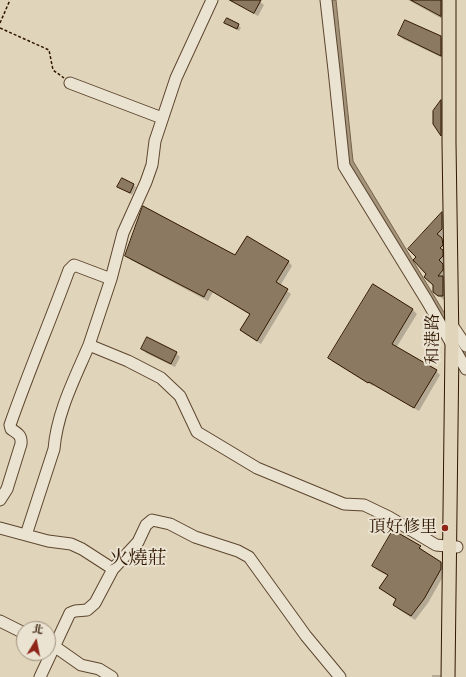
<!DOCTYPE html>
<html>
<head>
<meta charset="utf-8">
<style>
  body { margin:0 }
  #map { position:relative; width:466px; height:677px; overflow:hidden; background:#e0d4ba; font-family:"IM FELL Double Pica","Noto Serif TC",serif }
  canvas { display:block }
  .north { position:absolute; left:16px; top:621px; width:40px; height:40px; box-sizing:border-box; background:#ebe3d2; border:1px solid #a1917e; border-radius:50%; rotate:10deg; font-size:11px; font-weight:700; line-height:16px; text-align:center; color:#311700 }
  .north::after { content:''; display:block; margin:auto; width:14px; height:18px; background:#8f2418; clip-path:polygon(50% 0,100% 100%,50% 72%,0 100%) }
</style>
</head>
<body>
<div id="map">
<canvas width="466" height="677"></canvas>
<div class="north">北</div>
</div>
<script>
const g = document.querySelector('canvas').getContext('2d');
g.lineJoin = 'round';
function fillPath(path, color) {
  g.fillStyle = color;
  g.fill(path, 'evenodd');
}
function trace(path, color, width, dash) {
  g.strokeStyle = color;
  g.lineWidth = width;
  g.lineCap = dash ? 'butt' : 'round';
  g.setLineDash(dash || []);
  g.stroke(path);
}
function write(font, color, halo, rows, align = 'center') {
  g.font = font + ' "IM FELL Double Pica","Noto Serif TC",serif';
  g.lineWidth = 4;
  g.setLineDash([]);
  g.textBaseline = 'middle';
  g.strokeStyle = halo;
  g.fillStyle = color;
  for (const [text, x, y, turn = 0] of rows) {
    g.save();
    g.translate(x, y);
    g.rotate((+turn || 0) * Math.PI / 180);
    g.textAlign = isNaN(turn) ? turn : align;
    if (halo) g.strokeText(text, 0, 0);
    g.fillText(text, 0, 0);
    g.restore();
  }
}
const water = new Path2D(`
  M329,0h7l17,161 113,188v15l-119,-198z`);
const shadow = new Path2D(`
  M228,0h30l6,5 -6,11z
  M408,0h41l-3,21z
  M225,23l13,2 3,3 -2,3z
  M399,35l41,2 5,4v18l-42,-20z
  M441,102l4,4v32l-11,-15v-11z
  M123,179l13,8 -4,8 -13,-8z
  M442,214l4,3v17l-5,5 5,5 -1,7 -8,-8 -1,2 10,10v5l-4,5 5,4v6l-3,3 3,3v19h-3l-10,-8v-7l-6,-11 -14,-14z
  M127,256h109l52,5 4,5 -12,20 11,8 -30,50 -16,-10 -4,-4 9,-15 -37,-23 -5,9 -77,-41z
  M373,286l40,24 4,4 -21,34 40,23 4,4 -21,36 -46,-26v1l-40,-24 -4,-4z
  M142,348l34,5 4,4 -5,10 -29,-14z
  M420,547l4,4 -1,1 18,11 4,4v6l-17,30 -13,17 -17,-11 -4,-5 2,-4 -16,-12 8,-12 -11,-6 -4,-4z
  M432,675h8l2,2h-10z`);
const building = new Path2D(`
  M230,0h31l-7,13z
  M411,0h30v16z
  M227,18l12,6 -2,5 -13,-6z
  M405,20l36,16v20l-43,-21z
  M441,100v36l-8,-12v-13z
  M122,178l12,6 -4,9 -13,-6z
  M143,206l92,49 12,-19 42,25 -13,21 12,7 -31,52 -17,-11 10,-16 -42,-25 -4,8 -79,-41z
  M442,212v17l-5,5 5,4 1,7 -3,3 3,2v6l-4,4 4,4v6l-5,6h5v20h-5l-5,-4v-7l-9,-8 2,-3 -13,-14 3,-3 -8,-8z
  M373,284l40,25 -21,35 45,26 -23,38 -45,-26 -1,1 -40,-25z
  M147,337l30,15 -6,12 -30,-15z
  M393,530l28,16 -2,2 22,14v7l-17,30 -13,17 -18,-11 3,-6 -17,-11 9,-13 -16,-9z`);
const path = new Path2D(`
  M0,23l10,-23
  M0,28l49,22 4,20 11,8`);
const minor = new Path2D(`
  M326,0l8,70 10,96 83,135 39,68
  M70,83l92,35
  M452,325l14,21
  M89,345l22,-66
  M0,500l7,-11 14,-45c1,-9 -4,-11 -10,-15l-1,-4c18,-52 40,-103 59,-155l5,-5 37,14 12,-46 23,-51 6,-17 3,-24 21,-63 36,-78
  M0,528l48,13 23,3 11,5 31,20
  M26,535l28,-86c3,-37 21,-71 35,-104l39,16 33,17 19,18 17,36 60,36 87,36 20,1 25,12 47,28 21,2
  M0,621l24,12
  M49,643l5,3 27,19 18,4 13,8
  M40,677l30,-64 5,-2 12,-1 8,-7 18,-34 25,-27 8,-17 6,-5 18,4 25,13 43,14 11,6 57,79 34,41`);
const major = new Path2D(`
  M448,677l4,-332 -3,-202v-143`);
const markers = [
  [445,528,4,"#8f2418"]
];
const streetNames = [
  ["和港路",434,339,-90]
];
const poiNames = [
  ["頂好修里",437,528]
];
const quarterNames = [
  ["火燒莊",138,560]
];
fillPath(water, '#a4947b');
trace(water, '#76624a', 1);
fillPath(shadow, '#0003');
fillPath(building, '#8c7961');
trace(building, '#311700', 1);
trace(minor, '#5d462e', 13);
trace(major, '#311700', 15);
trace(path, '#311700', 1.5, [3, 2]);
trace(minor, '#ebe3d2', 11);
trace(major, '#e0d4ba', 13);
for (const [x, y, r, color] of markers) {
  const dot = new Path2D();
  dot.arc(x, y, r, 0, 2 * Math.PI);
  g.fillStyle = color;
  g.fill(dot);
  trace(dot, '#ebe3d2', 1.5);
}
write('17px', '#311700', '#ebe3d2', streetNames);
write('17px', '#311700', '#ebe3d2', poiNames, 'right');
write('19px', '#311700', '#ebe3d2', quarterNames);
</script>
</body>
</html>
